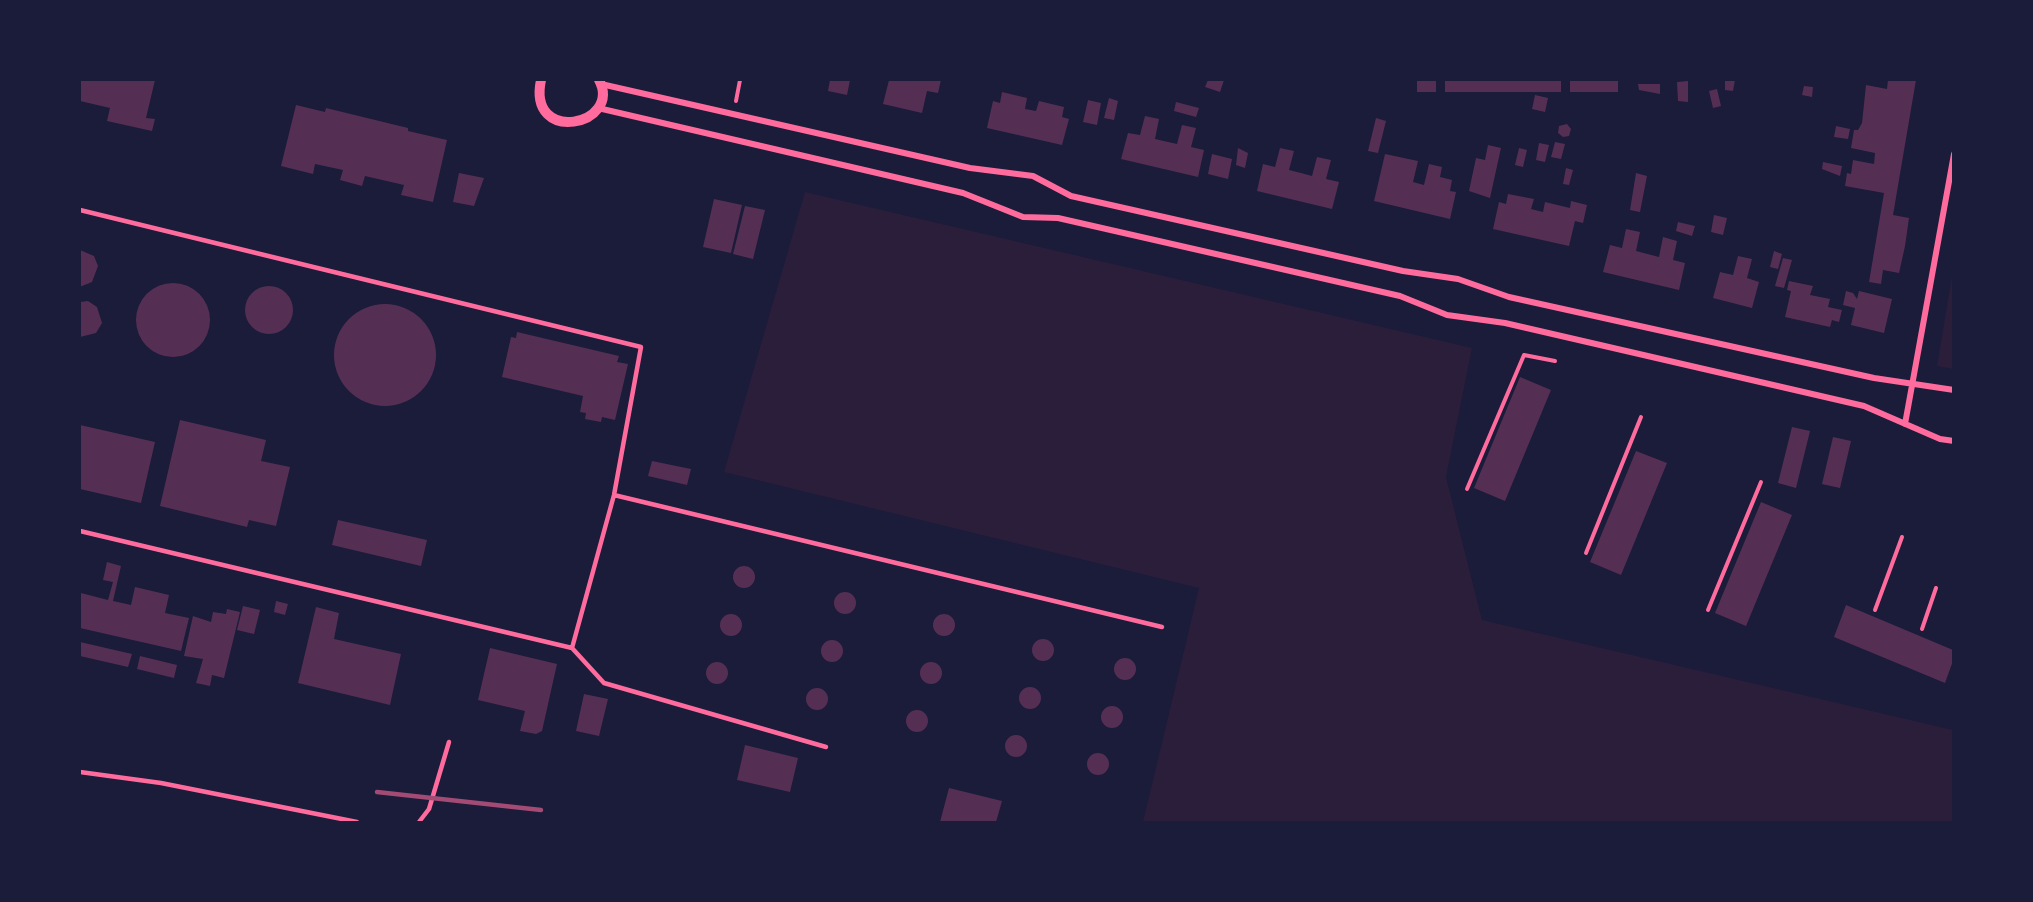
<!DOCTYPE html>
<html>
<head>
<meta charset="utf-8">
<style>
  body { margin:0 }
  #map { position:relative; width:2033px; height:902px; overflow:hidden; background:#1b1b3a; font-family:Karla,sans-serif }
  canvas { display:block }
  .frame { position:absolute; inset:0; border:81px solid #1b1b3a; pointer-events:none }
</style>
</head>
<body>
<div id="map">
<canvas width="2033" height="902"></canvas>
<div class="frame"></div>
</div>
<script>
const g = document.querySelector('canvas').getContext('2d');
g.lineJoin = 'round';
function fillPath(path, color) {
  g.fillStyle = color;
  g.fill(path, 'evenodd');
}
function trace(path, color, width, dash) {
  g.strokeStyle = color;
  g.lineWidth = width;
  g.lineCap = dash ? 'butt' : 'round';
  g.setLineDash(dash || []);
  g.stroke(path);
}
const green = new Path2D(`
  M805,192l667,156 -26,129 36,143 471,110v92h-810l56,-234 -475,-116z
  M1953,270l1,99h-1l-16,-3z`);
const building = new Path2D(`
  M80,80h75l-9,38 9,1 -3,12 -45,-10 3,-13 -30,-7z
  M830,80h20l-3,15 -19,-4z
  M889,80h52l-3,13 -11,-2 -5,22 -39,-9z
  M1208,80h16l-4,12 -15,-5z
  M1417,80h19v12h-19z
  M1445,80h116v12h-116z
  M1570,80h48v12h-48z
  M1725,80h10l-2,11 -8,-1z
  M1888,80h28l-23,135 16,3 -4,28 -6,27 -16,-3 -2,14 -12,-2 15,-89 -39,-7 2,-13 4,1 2,-14 21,4 1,-11 -24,-5 3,-18h4l4,-7 4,-38 21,4z
  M1688,81v21l-10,-1 -1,-19z
  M1638,84h22v10l-21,-4z
  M1804,86l9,1 -1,10 -10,-2z
  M1717,89l4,17 -8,2 -4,-17z
  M1002,92l25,6 -2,11 11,2 3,-10 25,6 -2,10 7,2 -7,26 -75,-17 6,-27 7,2z
  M1535,95l13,3 -3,14 -13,-3z
  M1109,98l9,3 -4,19 -10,-2z
  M1088,100l13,3 -4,22 -14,-3z
  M1176,102l23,6 -3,9 -22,-6z
  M296,105l29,7 1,-4 82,20v3l39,9 -14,62 -32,-7 3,-10 -39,-9 -3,10 -22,-6 3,-10 -28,-6 -2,10 -32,-8z
  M1145,116l14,3 -4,20 22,5 5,-19 14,3 -5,19 13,3 -6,27 -77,-18 7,-26 12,2z
  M1376,118l10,3 -8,32 -10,-2z
  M1567,124l4,5 -2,7 -6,1 -5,-4 1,-7z
  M1836,126l14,3 -2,10 -14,-2z
  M1555,142l10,2 -4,15 -10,-2z
  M1539,143l10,2 -4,17 -9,-2z
  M1488,145l13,3 -11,50 -21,-7 7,-33 9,2z
  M1238,148l10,5 -3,15 -9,-3z
  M1280,148l14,3 -5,19 12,3 11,3 5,-19 14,3 -5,19 13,3 -7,27 -75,-18 6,-27 12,3z
  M1519,148l8,2 -4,17 -8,-2z
  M1212,154l20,5 -4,20 -20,-5z
  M1385,154l33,7 -5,21 11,3 5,-21 13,3 -2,10 12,3 -2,11 6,1 -6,27 -76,-18z
  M1823,162l19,4 -2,10 -18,-7z
  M1566,168l7,2 -4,15 -6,-1z
  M459,173l25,5 -10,28 -21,-4z
  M1636,173l11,3 -7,36 -10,-2z
  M1508,194l26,5 -3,10 12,3 2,-10 25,6 1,-7 16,4 -4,18 -8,-2 -6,25 -76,-17 6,-27 7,2z
  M714,199l28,6 -11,48 -28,-6z
  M745,206l20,4 -12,49 -20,-5z
  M1714,215l13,3 -4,17 -12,-3z
  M1678,222l17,4 -3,10 -16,-5z
  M1626,229l14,3 -4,19 23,6 4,-20 14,4 -4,19 12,3 -6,27 -76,-18 7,-27 12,3z
  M80,250l14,6 4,10 -6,16 -10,4h-2z
  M1774,251l8,3 -4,15 -8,-2z
  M1738,256l14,3 -5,19 12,4 -7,26 -39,-10 7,-26 13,3z
  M1783,258l9,2 -8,28 -9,-2z
  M1789,281l24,5 -3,9 20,4 -2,8 14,3 -3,12 -7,-2 -2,7 -45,-10 6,-26 -4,-1z
  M136 320a37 37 0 1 1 74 0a37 37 0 1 1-74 0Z
  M245 310a24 24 0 1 1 48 0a24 24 0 1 1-48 0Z
  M1846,291l7,2 4,6 2,-8 33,8 -8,34 -33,-8 4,-17 -12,-3z
  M88,301l9,6 5,16 -6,10 -16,4v-35z
  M334 355a51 51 0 1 1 102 0a51 51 0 1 1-102 0Z
  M517,332l102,24 -2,6 11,2 -13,56 -13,-3 -1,5 -16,-3 1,-6 -6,-1 3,-16 -81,-19 9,-40 5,1z
  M1520,377l31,13 -46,111 -31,-13z
  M180,420l86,20 -5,21 29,6 -14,59 -27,-6 -2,7 -87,-21z
  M80,425l75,17 -14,61 -61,-14z
  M1792,427l18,4 -14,57 -18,-5z
  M1833,437l18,4 -11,47 -18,-4z
  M1636,451l31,12 -46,112 -31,-13z
  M652,461l39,8 -4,16 -39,-9z
  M1761,502l31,13 -46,111 -31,-13z
  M338,520l89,20 -6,26 -89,-21z
  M107,562l14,4 -8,35 18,4 4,-18 34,8 -4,18 24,5 -8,33 -101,-23 1,-35 27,7 5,-18 -10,-2z
  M733 577a11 11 0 1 1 22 0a11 11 0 1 1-22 0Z
  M834 603a11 11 0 1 1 22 0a11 11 0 1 1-22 0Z
  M276,601l12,3 -3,11 -11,-3z
  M1846,605l107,45v11l-8,22 -111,-46z
  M243,606l17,4 -6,24 -17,-4z
  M316,607l23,6 -5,26 67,15 -11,51 -92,-22z
  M227,609l13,3 -16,66 -12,-3 -2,11 -14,-3 7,-24 -19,-3 9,-40 18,6 2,-10 13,2z
  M720 625a11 11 0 1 1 22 0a11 11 0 1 1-22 0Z
  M933 625a11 11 0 1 1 22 0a11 11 0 1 1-22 0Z
  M1032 650a11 11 0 1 1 22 0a11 11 0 1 1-22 0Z
  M821 651a11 11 0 1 1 22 0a11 11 0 1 1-22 0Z
  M80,642l52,12 -4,13 -48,-11z
  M490,648l67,16 -15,67 -6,3 -16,-3 5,-20 -47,-11z
  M140,656l37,9 -3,13 -37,-9z
  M1114 669a11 11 0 1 1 22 0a11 11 0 1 1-22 0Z
  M920 673a11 11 0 1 1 22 0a11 11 0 1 1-22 0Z
  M706 673a11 11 0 1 1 22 0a11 11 0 1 1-22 0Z
  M1019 698a11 11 0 1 1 22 0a11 11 0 1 1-22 0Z
  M806 699a11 11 0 1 1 22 0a11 11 0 1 1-22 0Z
  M584,694l24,5 -9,37 -23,-5z
  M1101 717a11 11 0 1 1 22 0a11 11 0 1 1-22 0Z
  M906 721a11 11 0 1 1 22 0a11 11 0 1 1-22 0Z
  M1005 746a11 11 0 1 1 22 0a11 11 0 1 1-22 0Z
  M745,745l53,13 -8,34 -53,-12z
  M1087 764a11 11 0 1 1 22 0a11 11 0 1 1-22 0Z
  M949,788l53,13 -6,21h-56z`);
const path = new Path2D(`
  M736,101l4,-21
  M1467,489l57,-134 31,6
  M1586,553l55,-136
  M1708,610l53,-128
  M1875,610l27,-73
  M1922,629l14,-41`);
const service = new Path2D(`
  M80,210l561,137 -27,148 -42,153
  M614,495l548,132
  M80,531l492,117 32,35 222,64
  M80,772l81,11 196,39
  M419,822l10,-13 20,-67`);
const minor = new Path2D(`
  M601,84l369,84 63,8 38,20 332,75 55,8 51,18 365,81 80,12
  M598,108l365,85 60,24 35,1 342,78 47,19 58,8 359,83 76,33 14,2
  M1905,424l49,-270`);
const tertiary = new Path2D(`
  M541,80c-14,66 82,45 58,0`);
const rail = new Path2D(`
  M377,792l164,18`);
fillPath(green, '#2a1e3b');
fillPath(building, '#542f53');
trace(path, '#ff6b9d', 4);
trace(service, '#ff6b9d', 4.5);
trace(minor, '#ff6b9d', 6);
trace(tertiary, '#ff6b9d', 10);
trace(rail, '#a44b75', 4.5);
</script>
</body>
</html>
